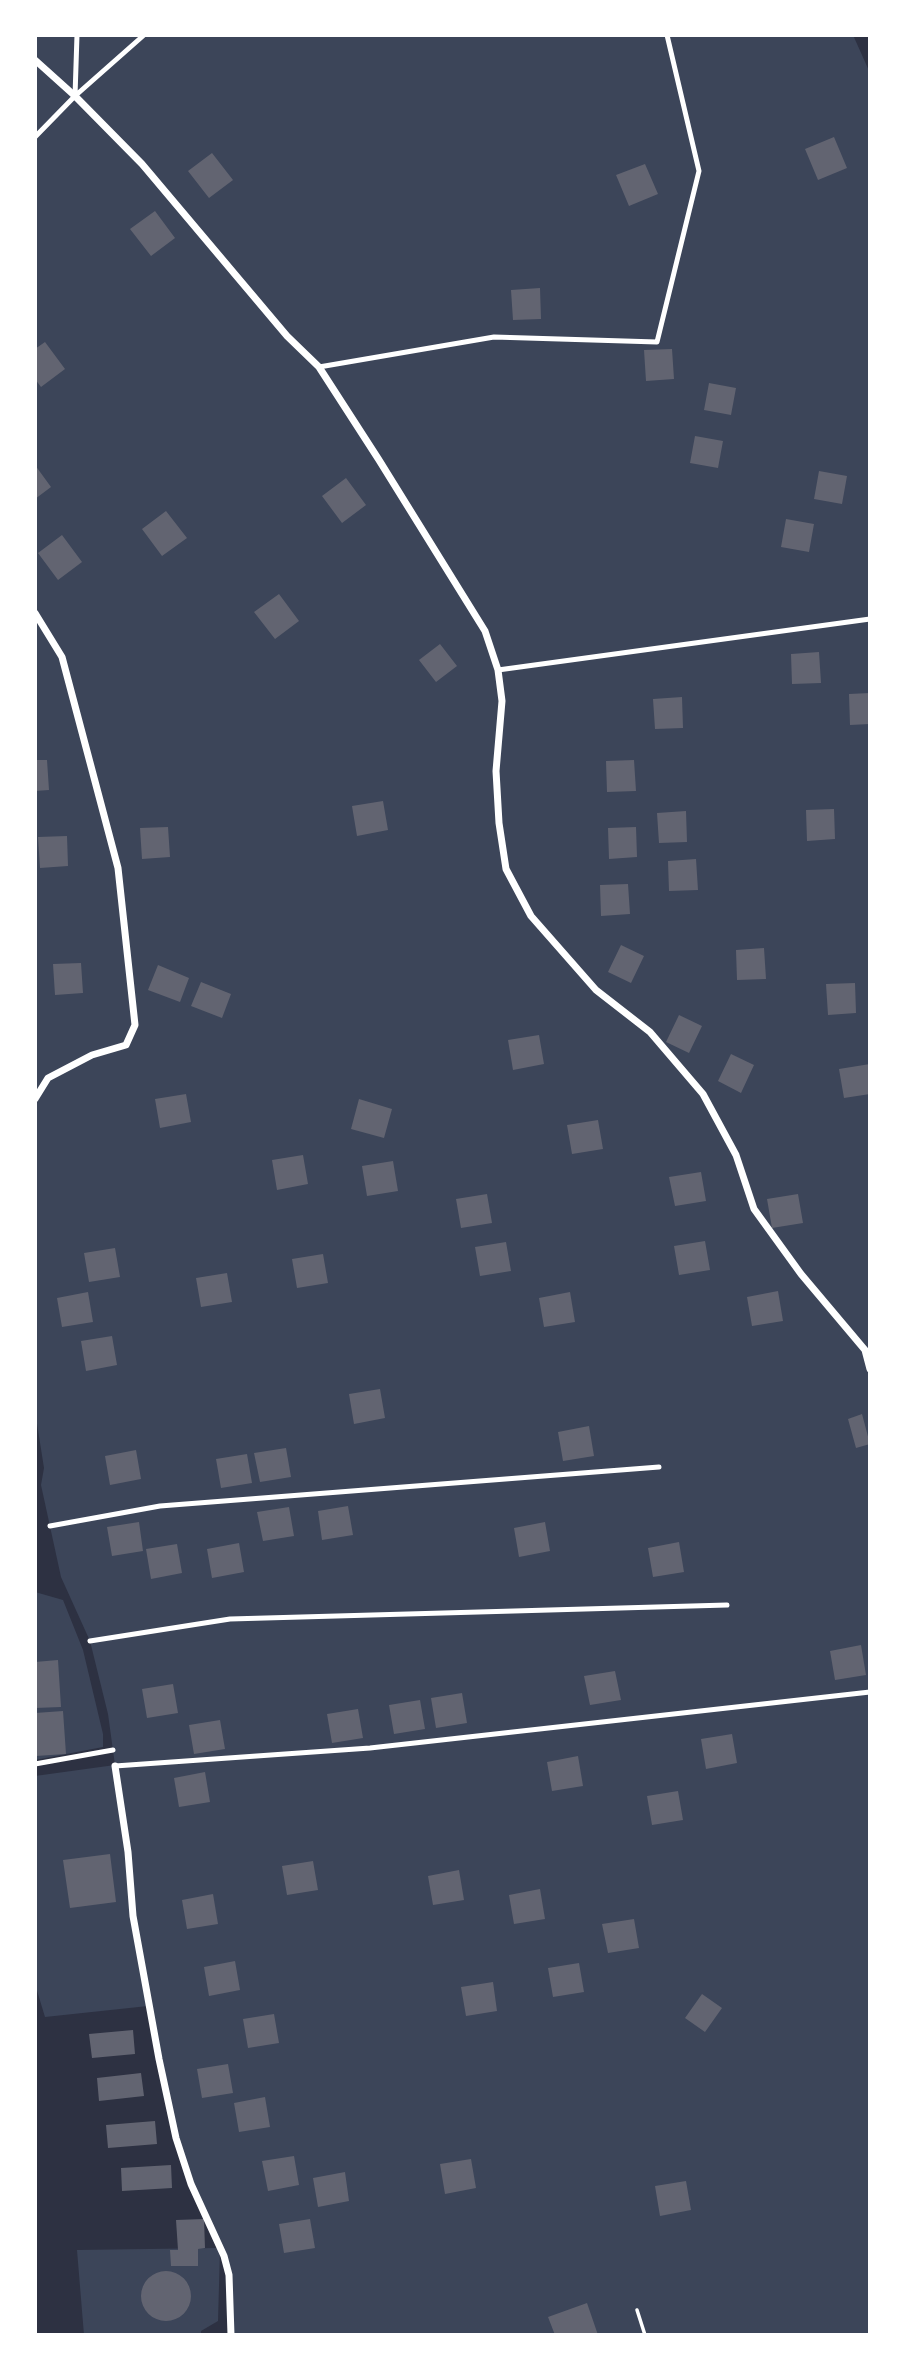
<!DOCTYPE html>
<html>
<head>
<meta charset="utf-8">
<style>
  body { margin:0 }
  #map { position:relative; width:905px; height:2370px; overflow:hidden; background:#2d3142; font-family:Lato,sans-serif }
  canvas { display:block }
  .frame { position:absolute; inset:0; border:37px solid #fff; pointer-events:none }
</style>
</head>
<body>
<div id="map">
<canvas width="905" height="2370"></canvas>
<div class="frame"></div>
</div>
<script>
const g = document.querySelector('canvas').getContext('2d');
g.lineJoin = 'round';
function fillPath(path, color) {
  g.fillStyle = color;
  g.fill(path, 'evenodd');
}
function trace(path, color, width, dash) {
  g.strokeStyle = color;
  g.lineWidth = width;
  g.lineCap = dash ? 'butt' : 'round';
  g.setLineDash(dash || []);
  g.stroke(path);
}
const green = new Path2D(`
  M35,35h818l17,38v2262h-639l-2,-60 -9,-25 -2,71 -17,10v4h-117l-7,-85 142,-2 -43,-110 -28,-132 -103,11 -10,-33v-208l80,-11 -7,-51 -18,-73 -29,-64 -20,-92 3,-17 -9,-57z
  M35,1592l28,8 20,50 20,84v13l-68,13z`);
const building = new Path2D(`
  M834,137l13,31 -29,12 -13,-31z
  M212,153l21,27 -24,18 -21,-27z
  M645,164l13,30 -29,12 -13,-31z
  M155,211l20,27 -24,18 -21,-27z
  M540,288l1,31 -28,1 -2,-30z
  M45,342l20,27 -24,18 -6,-8v-30z
  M672,349l2,30 -28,2 -2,-31z
  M709,383l27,5 -5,27 -27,-5z
  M695,436l28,5 -5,27 -28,-5z
  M35,465l16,22 -16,12z
  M819,471l28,5 -5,28 -28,-5z
  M346,478l20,27 -24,18 -20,-27z
  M166,511l21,27 -25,18 -20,-27z
  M786,519l28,5 -5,28 -28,-5z
  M62,535l20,27 -24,18 -20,-27z
  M279,594l20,27 -24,18 -21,-27z
  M440,644l17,22 -21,16 -17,-22z
  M819,652l2,31 -29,1 -1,-30z
  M870,693v31l-20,1 -1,-31z
  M682,697l1,31 -28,1 -2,-30z
  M35,760h12l2,30 -14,1z
  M634,760l2,31 -29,1 -1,-31z
  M383,801l5,29 -31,6 -5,-30z
  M834,809l1,30 -28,2 -1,-31z
  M686,811l1,31 -28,1 -2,-30z
  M168,827l2,30 -28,2 -2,-31z
  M636,827l1,30 -28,2 -1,-31z
  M67,836l1,30 -28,2 -2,-31z
  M696,859l2,31 -29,1 -1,-30z
  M628,884l2,30 -29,2 -1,-31z
  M621,945l23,11 -13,27 -23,-11z
  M764,948l2,31 -29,1 -1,-30z
  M81,963l2,30 -28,2 -2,-31z
  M158,965l31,13 -9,24 -32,-12z
  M201,982l30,12 -9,24 -31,-12z
  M855,983l1,30 -28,2 -2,-31z
  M679,1015l23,11 -13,27 -23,-11z
  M539,1035l5,29 -31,6 -5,-30z
  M731,1054l23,11 -13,28 -23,-12z
  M870,1064v30l-26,4 -5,-29z
  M186,1094l5,28 -31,6 -5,-29z
  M359,1099l33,10 -8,29 -33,-9z
  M598,1120l5,29 -31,5 -5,-29z
  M303,1155l5,29 -31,6 -5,-30z
  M393,1161l5,30 -31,5 -5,-30z
  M701,1172l5,29 -31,5 -6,-29z
  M487,1194l5,29 -31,5 -5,-29z
  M798,1194l5,29 -31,5 -5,-29z
  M705,1241l5,29 -31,5 -5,-29z
  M506,1242l5,29 -31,5 -5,-29z
  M115,1248l5,29 -31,5 -5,-29z
  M323,1254l5,29 -31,5 -5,-29z
  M227,1273l5,29 -31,5 -5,-29z
  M778,1291l5,30 -31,5 -5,-29z
  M88,1292l5,30 -31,5 -5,-29z
  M570,1292l5,30 -31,5 -5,-29z
  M112,1336l5,29 -31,6 -5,-30z
  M380,1389l5,29 -31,6 -5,-30z
  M862,1414l8,30 -14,4 -8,-29z
  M589,1426l5,30 -31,5 -5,-29z
  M286,1448l5,29 -31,5 -6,-29z
  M136,1450l5,29 -31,6 -5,-29z
  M247,1454l5,29 -31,5 -5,-29z
  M348,1506l5,29 -31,5 -4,-29z
  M289,1507l5,29 -31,5 -6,-29z
  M139,1522l4,29 -31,5 -5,-29z
  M545,1522l5,29 -31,6 -5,-29z
  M679,1542l5,30 -31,5 -5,-29z
  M239,1543l5,29 -32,6 -5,-29z
  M177,1544l5,29 -31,6 -5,-30z
  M861,1645l5,30 -31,5 -5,-29z
  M58,1660l3,47 -26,1v-46z
  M615,1671l6,29 -31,5 -6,-29z
  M173,1684l5,29 -31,5 -5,-29z
  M462,1693l5,30 -31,5 -5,-30z
  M420,1700l5,29 -31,5 -5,-29z
  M358,1709l5,29 -31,5 -5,-29z
  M63,1711l3,43 -30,2 -1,-43z
  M220,1720l5,29 -31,5 -5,-29z
  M732,1734l5,29 -31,6 -5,-30z
  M578,1756l5,30 -31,5 -5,-29z
  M205,1772l5,30 -31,5 -5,-29z
  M678,1791l5,29 -31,5 -5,-29z
  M110,1854l6,48 -46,6 -7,-48z
  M313,1861l5,29 -31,5 -5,-29z
  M459,1870l5,30 -31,5 -5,-29z
  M540,1889l5,30 -31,5 -5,-29z
  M213,1894l5,30 -31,5 -5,-29z
  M634,1919l5,29 -31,5 -6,-29z
  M235,1961l5,29 -31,6 -5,-29z
  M579,1963l5,29 -31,5 -5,-29z
  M493,1982l4,29 -31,5 -5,-29z
  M702,1994l20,14 -17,24 -20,-14z
  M274,2014l5,29 -31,5 -5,-29z
  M133,2030l2,24 -43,4 -3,-24z
  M228,2064l5,29 -31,5 -5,-29z
  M141,2073l3,23 -45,5 -2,-23z
  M265,2097l5,30 -31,5 -5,-29z
  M155,2121l2,23 -49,4 -2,-23z
  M294,2156l5,29 -31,6 -6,-30z
  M471,2159l5,29 -31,6 -5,-30z
  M171,2165l1,23 -50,3 -1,-23z
  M345,2172l4,29 -31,6 -5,-29z
  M686,2181l5,29 -31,6 -5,-30z
  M204,2219l1,29 -7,1v17h-27l-1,-16h8l-2,-30z
  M310,2219l5,29 -31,5 -5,-29z
  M141 2296a25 25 0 1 1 50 0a25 25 0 1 1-50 0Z
  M587,2303l11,32h-43l-7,-18z`);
const path = new Path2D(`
  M637,2310l8,25`);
const service = new Path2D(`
  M75,96l2,-61
  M35,137l40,-41 69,-61
  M319,367l175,-30 163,5 42,-171 -32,-136
  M498,670l372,-51
  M50,1526l110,-20 499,-39
  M90,1641l140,-22 497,-14
  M35,1764l78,-14
  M115,1766l255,-18 500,-56`);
const minor = new Path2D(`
  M35,60l40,36 67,68 145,172 32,31 60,93 106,171 13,39 4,31 -6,70 3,52 7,46 25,47 65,74 54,42 53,62 33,61 18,54 47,65 64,76 5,19
  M35,613l27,44 56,211 17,157 -9,20 -34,10 -44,23 -13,21
  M115,1766l13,86 5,64 26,143 17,79 15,46 33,72 5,19 2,60`);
fillPath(green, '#3c4559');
fillPath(building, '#626471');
trace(path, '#fff', 3.5);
trace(service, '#fff', 5);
trace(minor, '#fff', 7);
</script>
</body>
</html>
